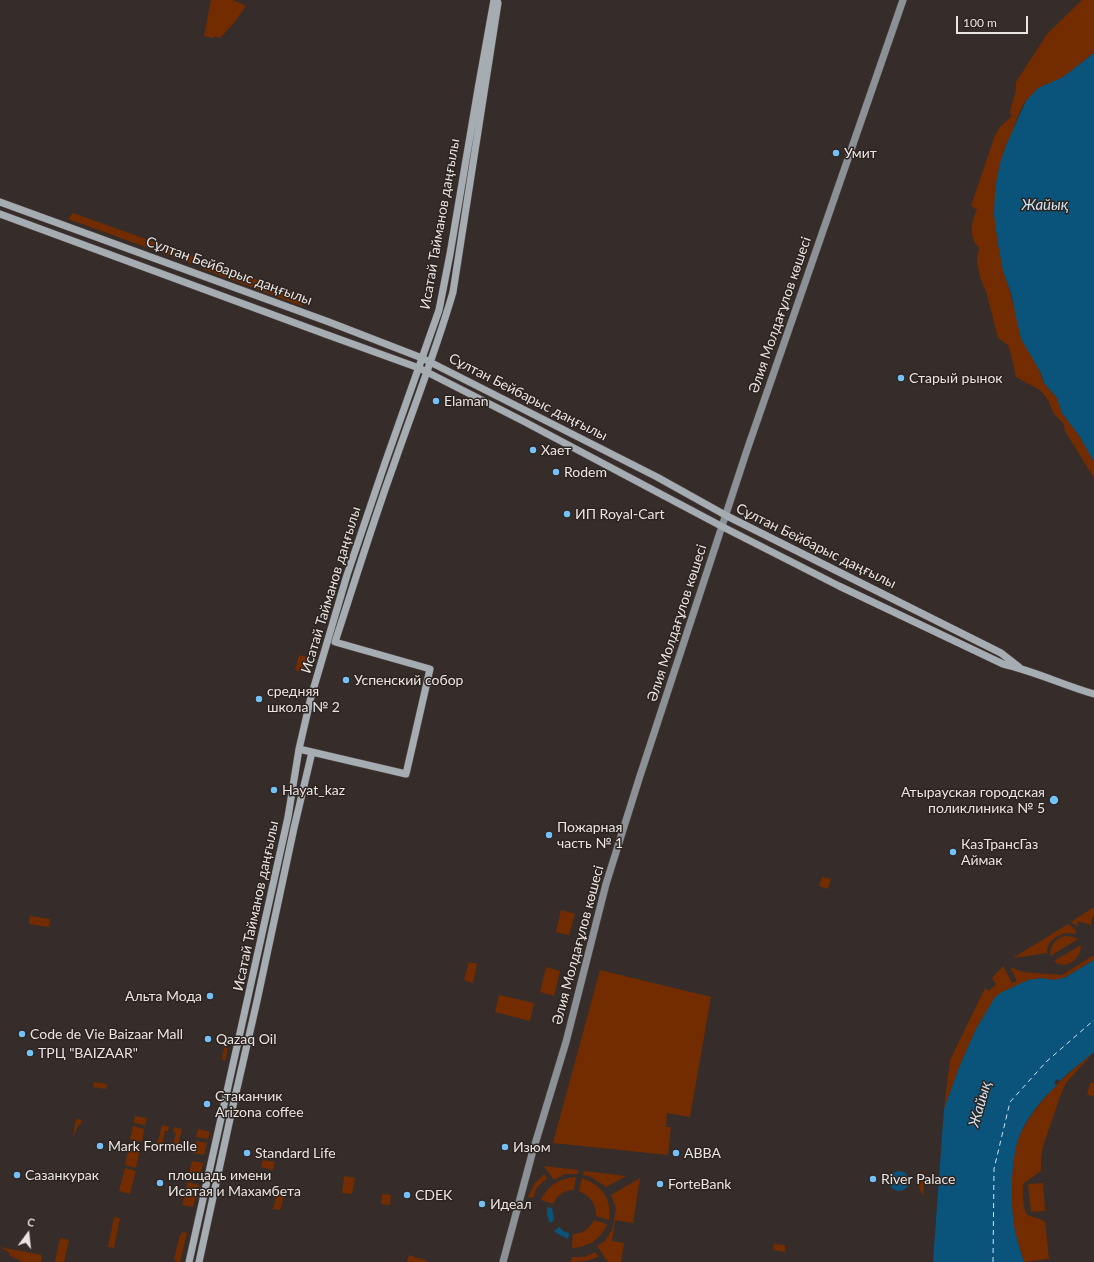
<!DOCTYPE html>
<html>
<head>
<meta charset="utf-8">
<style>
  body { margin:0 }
  #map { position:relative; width:1094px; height:1262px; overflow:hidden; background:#362d2a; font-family:Lato,sans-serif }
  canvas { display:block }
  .north { position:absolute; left:8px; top:1214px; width:40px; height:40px; -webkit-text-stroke:3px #2c2420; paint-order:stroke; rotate:15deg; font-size:11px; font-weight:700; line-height:16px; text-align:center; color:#eae4e2 }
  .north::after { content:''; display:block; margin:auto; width:14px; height:18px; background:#eae4e2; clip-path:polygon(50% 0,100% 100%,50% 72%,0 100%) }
  .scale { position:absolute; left:956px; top:16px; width:72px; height:18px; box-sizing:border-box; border:2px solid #eae4e2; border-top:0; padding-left:5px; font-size:12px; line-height:14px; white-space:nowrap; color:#eae4e2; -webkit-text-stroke:3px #2c2420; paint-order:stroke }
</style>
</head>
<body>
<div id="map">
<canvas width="1094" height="1262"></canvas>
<div class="north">С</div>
<div class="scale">100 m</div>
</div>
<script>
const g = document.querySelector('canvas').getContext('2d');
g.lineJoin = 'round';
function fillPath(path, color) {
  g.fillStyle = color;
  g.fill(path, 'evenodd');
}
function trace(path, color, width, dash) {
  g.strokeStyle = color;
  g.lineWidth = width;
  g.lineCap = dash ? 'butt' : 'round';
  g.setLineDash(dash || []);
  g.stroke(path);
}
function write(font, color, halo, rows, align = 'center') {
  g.font = font + ' Lato,sans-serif';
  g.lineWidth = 3;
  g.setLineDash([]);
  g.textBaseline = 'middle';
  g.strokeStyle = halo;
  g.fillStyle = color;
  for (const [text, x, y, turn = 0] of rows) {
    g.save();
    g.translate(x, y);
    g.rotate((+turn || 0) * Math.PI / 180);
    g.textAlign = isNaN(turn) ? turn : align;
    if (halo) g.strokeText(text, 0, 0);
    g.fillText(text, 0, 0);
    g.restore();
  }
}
const green = new Path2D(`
  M211,0h22l13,6 -13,18 -13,14 -5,-2 -2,2 -9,-2z
  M1082,0h12v53c-10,7 -20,17 -31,24 -12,7 -25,14 -36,23 -6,5 -11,22 -14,30 -23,51 -21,86 -10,139 3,12 8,22 10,35l31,79 13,15 5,15 18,24 14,25v16l-29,-47 -1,-7 -10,-10 -6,-14 -8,-10 -24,-13 -5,-23 -3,-9 -10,-7 -12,-47 -6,-14 -3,-16 2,-13c-11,-13 -8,-24 -2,-39l-6,-3 24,-71 5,-8 12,-11 -2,-4 6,-22v-8l31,-48z
  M73,213l123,44 -3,7 -125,-45z
  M206,261l99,36 -3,9 -99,-37z
  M299,655l9,2 -4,16 -9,-3z
  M822,877l9,2 -3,10 -9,-3z
  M1094,907v8l-3,6v4l-13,-4 -1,5 -6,-4z
  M561,910l14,4 -6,21 -13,-3z
  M30,916l20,3 -1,8 -20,-3z
  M1068,924l8,6 -1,4c-12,-4 -29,6 -28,19l-34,5z
  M1065,936l9,1 4,2 -28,17c0,-11 5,-17 15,-20z
  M1081,945c0,14 -15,26 -27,16z
  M1094,955v5l-30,18 -11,2 -10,-2 -15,2 -45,37 -7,12 -16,36 -16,44 6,-49 35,-72 4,3 7,-7 -4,-6 11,-12 9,17 5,-2 -7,-14 13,5 39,3z
  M469,962l8,2 -4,19 -9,-3z
  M546,967l14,4 -6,25 -14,-4z
  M600,970l111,27 -21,120 -23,-4 -1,14h5l-3,28 -115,-12z
  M499,995l35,8 -4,18 -35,-9z
  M230,1039l-5,22 -3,-2v-2l4,-15z
  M1094,1052l-28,31 -5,11 -18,52 -2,13v12l-18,13c0,7 -1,27 5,31 6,3 11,2 17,7l4,37 -25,3c-3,-9 -6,-18 -8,-27 -7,-26 -6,-70 2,-96 2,-7 7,-13 10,-19 18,-28 41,-48 66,-68z
  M94,1082l13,2 -1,5 -13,-2z
  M1090,1083h4v13l-7,-1z
  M135,1116l12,2 -2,7 -11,-2z
  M76,1119l6,1 -1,4 -3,2 -5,11z
  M162,1125l7,2 -1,4h-3l-3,15 -5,-1z
  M133,1126l11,3 -2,13 -12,-3z
  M174,1127l8,2 -5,20 -5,-1 4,-15 -3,-1z
  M198,1129l12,3 -2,7 -12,-2z
  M196,1141l11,2 -3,12 -11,-2z
  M129,1147l11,2 -4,19 -11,-3z
  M263,1160l12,2 -2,8 -12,-3z
  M192,1161l11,2 -4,18 -11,-3z
  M544,1166l34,4v4h-13l-11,6z
  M125,1168l11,3 -6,23 -11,-3z
  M925,1170l-2,26 -5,-11z
  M584,1171l42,5 -20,11 -15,-10 -8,-2z
  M544,1174l3,4 -10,9 -4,11 -5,-1 7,-14z
  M344,1176l11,2 -3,16 -10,-1z
  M576,1177l-2,13c-10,0 -17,5 -21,14l-12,-4c7,-15 19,-22 35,-23z
  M582,1178c20,7 30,21 27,42l-13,-4c0,-12 -5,-20 -17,-25z
  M640,1178l-7,45 -18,-3 -3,21 12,2 -3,19h-13l-11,-16 8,-5 7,-11 2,-10 2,-12 -5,-13z
  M188,1182l11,3 -6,22 -11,-2z
  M1043,1183l2,28 -14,1 -3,-28z
  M278,1191l7,2 -5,17 -7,-1z
  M382,1194l9,1 -1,10 -9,-1z
  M114,1217l6,1 -6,30 -6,-1z
  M594,1220l13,4c-6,16 -19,23 -35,24l1,-14c11,-1 16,-5 21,-14z
  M182,1232l5,1 -7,29h-5l1,-2 -2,-1 6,-24h1z
  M60,1238l9,2 -5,22h-9z
  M774,1244l11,1v7l-12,-2z
  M0,1247l42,8 -1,7h-18l-14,-7 1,-2z
  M596,1252l2,5c-9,4 -17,5 -27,5l1,-5h12z
  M409,1255l18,6v1h-20z`);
const water = new Path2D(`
  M1094,53v409l-14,-25 -18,-24 -5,-15 -13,-15 -3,-10 -20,-34 -10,-46 -8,-22 -5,-27 -4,-29 1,-24 2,-14 4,-17 6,-17 19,-42 12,-13 25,-11z
  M1094,960v92l-27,22 -7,7 -3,-2 -3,4 3,2c-15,14 -31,33 -38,52 -9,25 -9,73 -3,98 2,9 5,18 8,27h-91l11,-153 16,-44 16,-36 19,-32 7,-5 26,-12 15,-2 10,2 11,-2z
  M889 1181a10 10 0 1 1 20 0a10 10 0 1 1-20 0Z
  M547,1207l5,1 2,12 -4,3 -3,-8z
  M559,1227l4,4 6,2 -1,6 -8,-4 -6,-4z`);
const ferry = new Path2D(`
  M993,1262l1,-93 16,-67 36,-40 48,-42`);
const secondary = new Path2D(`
  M503,1262l29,-108 34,-112 40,-158 33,-105 108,-329 156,-450`);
const primary = new Path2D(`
  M0,202l329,120 93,36 235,119 70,39 274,137 18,14
  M0,214l325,120 94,34 104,53 200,106 116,59 164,78c31,7 60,21 91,30
  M299,749l107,25 24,-105 -95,-27c19,-58 37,-117 58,-175 20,-58 43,-116 60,-175l45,-289 -1,-3
  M189,1262l99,-445 11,-68 12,-52 36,-122 38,-112 54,-153 11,-56 28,-165 16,-89
  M199,1262l31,-143 27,-118 37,-173 18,-76`);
const markers = [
  [836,153,4,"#73c1f6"],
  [901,378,4,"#73c1f6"],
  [436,401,4,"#73c1f6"],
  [533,450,4,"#73c1f6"],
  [556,472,4,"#73c1f6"],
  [567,514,4,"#73c1f6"],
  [346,680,4,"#73c1f6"],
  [259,699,4,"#73c1f6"],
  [274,790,4,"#73c1f6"],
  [1054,800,5,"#73c1f6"],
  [549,835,4,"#73c1f6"],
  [953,852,4,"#73c1f6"],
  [210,996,4,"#73c1f6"],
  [22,1034,4,"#73c1f6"],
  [208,1039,4,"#73c1f6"],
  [30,1053,4,"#73c1f6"],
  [207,1104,4,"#73c1f6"],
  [100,1146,4,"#73c1f6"],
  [505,1147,4,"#73c1f6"],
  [247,1153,4,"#73c1f6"],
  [676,1153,4,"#73c1f6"],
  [17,1175,4,"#73c1f6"],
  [873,1179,4,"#73c1f6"],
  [160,1183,4,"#73c1f6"],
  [660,1184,4,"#73c1f6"],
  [407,1195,4,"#73c1f6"],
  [482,1204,4,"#73c1f6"]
];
const poiNames = [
  ["Умит",844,153],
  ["Старый рынок",909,378],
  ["Elaman",444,401],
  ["Хает",541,450],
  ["Rodem",564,472],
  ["ИП Royal-Cart",575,514],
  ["Успенский собор",354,680],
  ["cредняя",267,691],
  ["школа № 2",267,707],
  ["Hayat_kaz",282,790],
  ["Атырауская городская",1045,792,"right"],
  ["поликлиника № 5",1045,808,"right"],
  ["Пожарная",557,827],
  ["часть № 1",557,843],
  ["КазТрансГаз",961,844],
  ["Аймак",961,860],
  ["Альта Мода",202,996,"right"],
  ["Code de Vie Baizaar Mall",30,1034],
  ["Qazaq Oil",216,1039],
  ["ТРЦ \"BAIZAAR\"",38,1053],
  ["Стаканчик",215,1096],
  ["Arizona coffee",215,1112],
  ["Mark Formelle",108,1146],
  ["Изюм",513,1147],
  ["Standard Life",255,1153],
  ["ABBA",684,1153],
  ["Сазанкурак",25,1175],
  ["площадь имени",168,1175],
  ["Исатая и Махамбета",168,1191],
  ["River Palace",881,1179],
  ["ForteBank",668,1184],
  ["CDEK",415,1195],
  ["Идеал",490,1204]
];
const streetNames = [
  ["Исатай Тайманов даңғылы",440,224,-80],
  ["Сұлтан Бейбарыс даңғылы",229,271,20],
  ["Әлия Молдағұлов көшесі",780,315,-71],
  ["Сұлтан Бейбарыс даңғылы",528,397,27],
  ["Сұлтан Бейбарыс даңғылы",816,546,26],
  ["Исатай Тайманов даңғылы",331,590,-73],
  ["Әлия Молдағұлов көшесі",677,623,-72],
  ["Исатай Тайманов даңғылы",256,906,-78],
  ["Әлия Молдағұлов көшесі",578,945,-75]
];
const waterNames = [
  ["Жайық",1045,205],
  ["Жайық",980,1104,-74]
];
fillPath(green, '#722c00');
fillPath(water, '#0a547c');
trace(ferry, '#d0e3f2', 1, [5, 4]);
trace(secondary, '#534a47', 8);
trace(primary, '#534a47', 8);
trace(secondary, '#8b9196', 7);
trace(primary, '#a5acb2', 7);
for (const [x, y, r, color] of markers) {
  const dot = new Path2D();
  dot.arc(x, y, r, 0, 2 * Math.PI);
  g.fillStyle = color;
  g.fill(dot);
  trace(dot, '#2c2420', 1.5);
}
write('14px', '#eae4e2', '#2c2420', poiNames, 'left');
write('14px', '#eae4e2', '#2c2420', streetNames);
write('italic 15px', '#d0e3f2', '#2c2420', waterNames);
</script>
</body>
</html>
